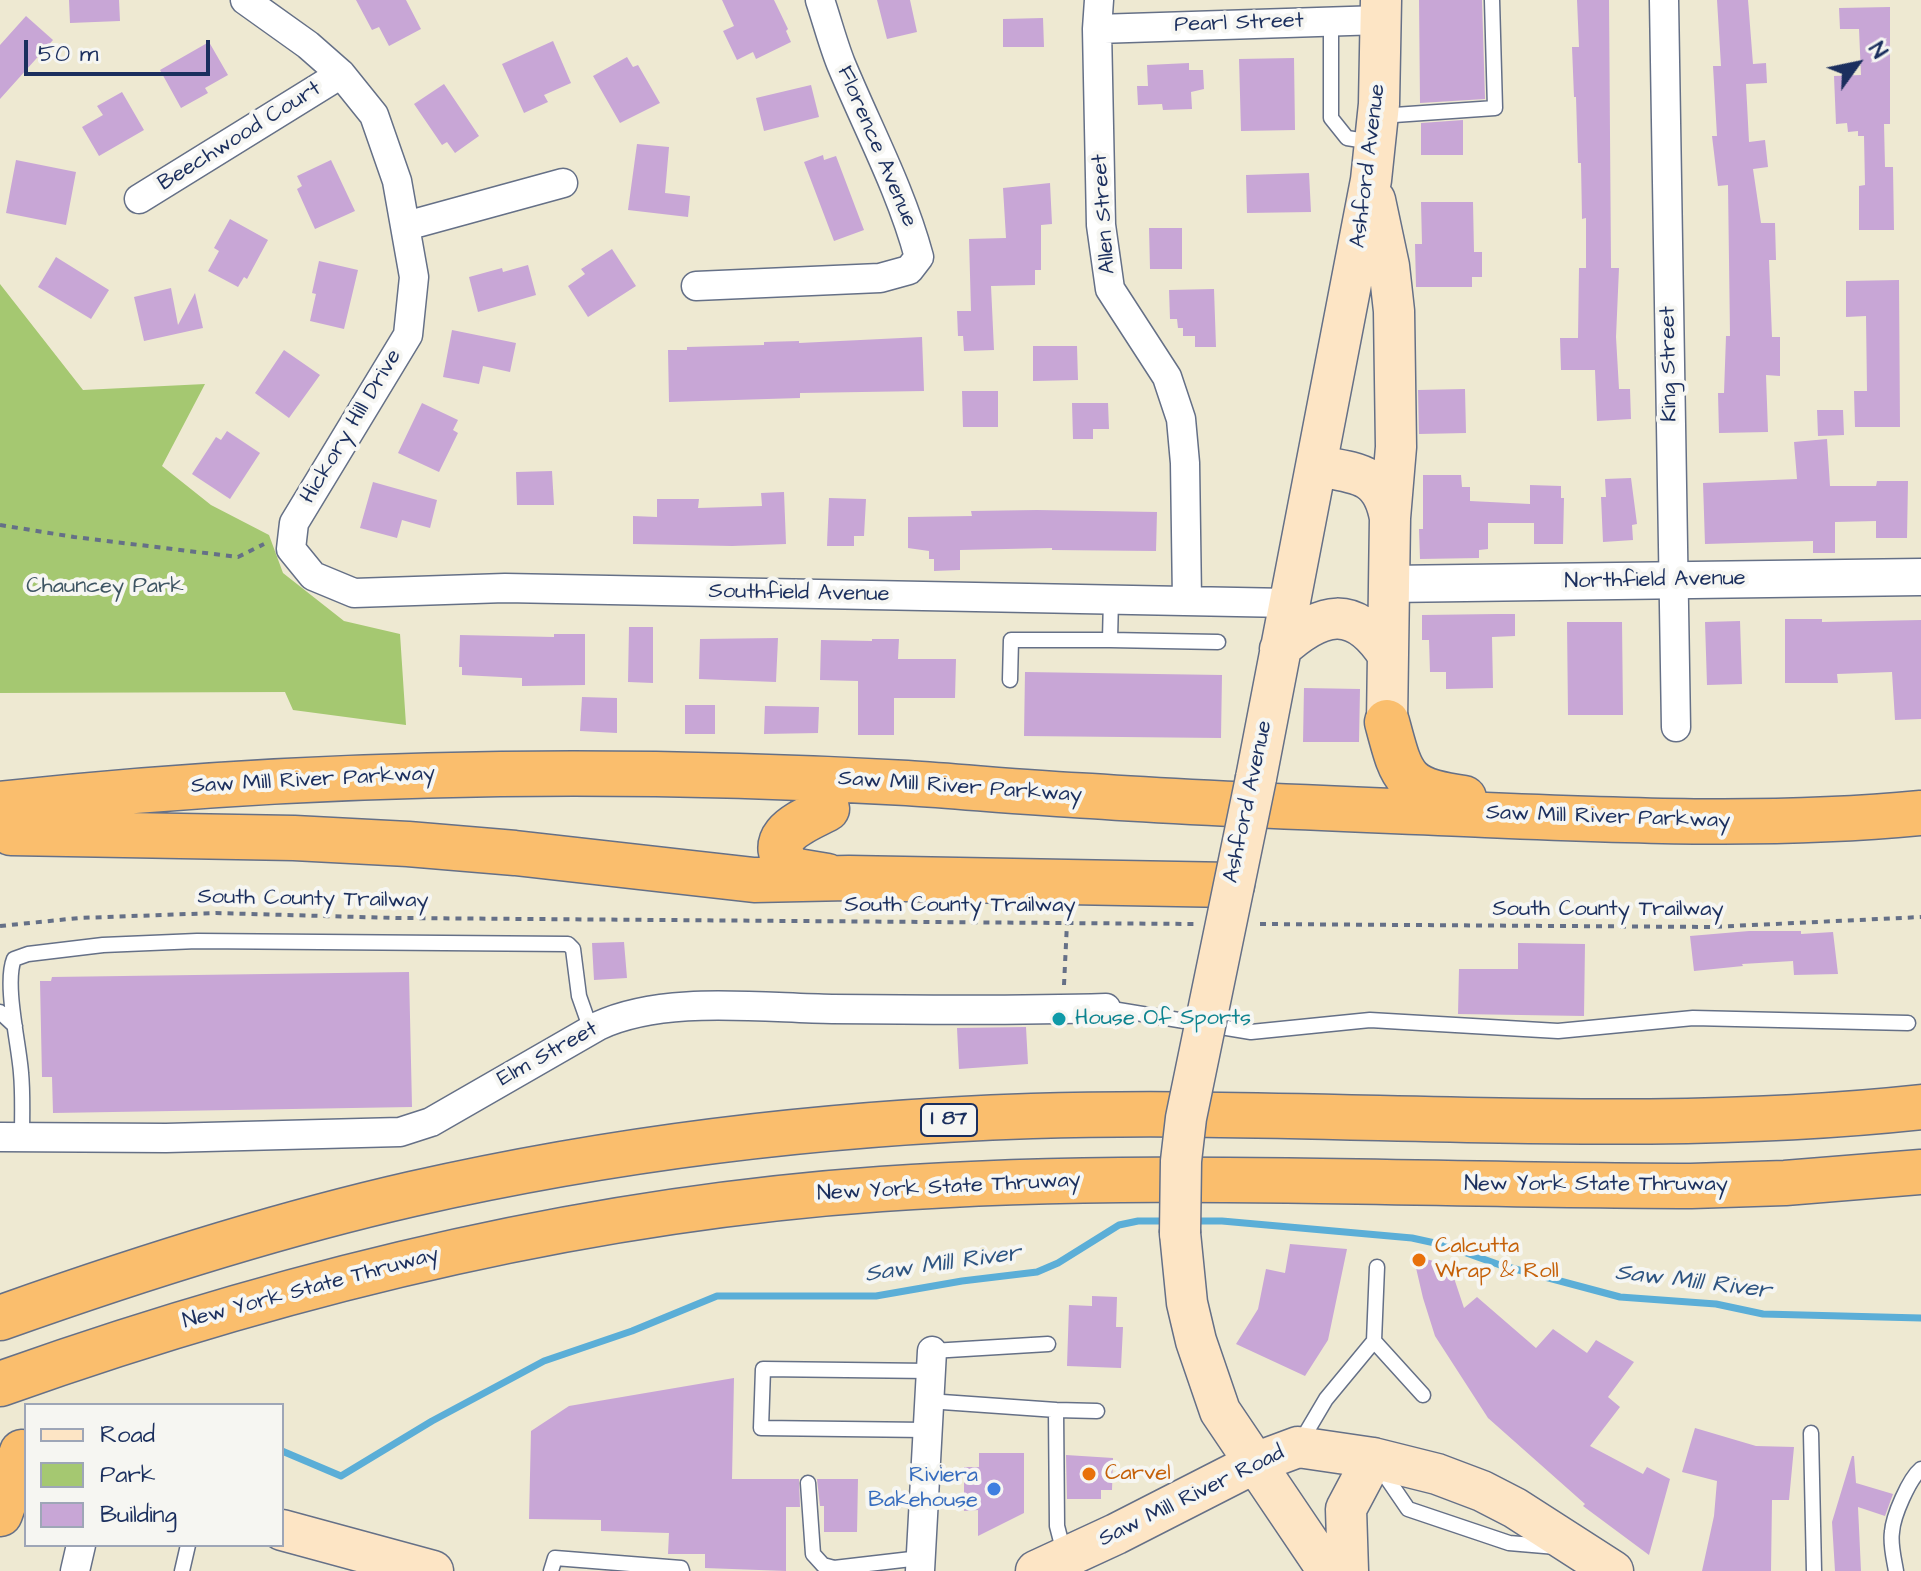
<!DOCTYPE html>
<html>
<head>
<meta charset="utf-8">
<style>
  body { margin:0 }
  #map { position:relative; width:1921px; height:1571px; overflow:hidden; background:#eee9d2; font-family:"Architects Daughter",sans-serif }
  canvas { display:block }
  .legend { position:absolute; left:24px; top:1403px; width:260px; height:144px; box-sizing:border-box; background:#f6f6f2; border:2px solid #9ea6b7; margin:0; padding:10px 14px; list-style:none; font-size:24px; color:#1b2f5e }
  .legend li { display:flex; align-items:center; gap:16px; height:40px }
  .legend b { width:40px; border:2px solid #9ea6b7 }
  .north { position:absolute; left:1817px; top:24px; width:80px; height:80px; -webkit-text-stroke:6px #f6f6f2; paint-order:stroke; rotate:57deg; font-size:22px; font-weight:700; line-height:32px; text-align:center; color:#1b2f5e }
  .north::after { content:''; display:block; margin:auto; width:28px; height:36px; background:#1b2f5e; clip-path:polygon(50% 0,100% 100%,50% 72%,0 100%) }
  .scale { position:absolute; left:24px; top:40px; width:186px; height:36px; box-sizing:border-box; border:4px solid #1b2f5e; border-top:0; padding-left:10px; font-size:24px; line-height:28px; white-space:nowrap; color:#1b2f5e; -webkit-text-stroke:6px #f6f6f2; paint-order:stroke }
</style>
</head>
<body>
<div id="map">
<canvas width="1921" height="1571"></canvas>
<ul class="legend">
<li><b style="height:10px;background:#fde5c5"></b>Road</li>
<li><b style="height:22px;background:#a5c871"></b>Park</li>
<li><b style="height:22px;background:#c8a6d6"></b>Building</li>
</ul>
<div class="north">N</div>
<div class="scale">50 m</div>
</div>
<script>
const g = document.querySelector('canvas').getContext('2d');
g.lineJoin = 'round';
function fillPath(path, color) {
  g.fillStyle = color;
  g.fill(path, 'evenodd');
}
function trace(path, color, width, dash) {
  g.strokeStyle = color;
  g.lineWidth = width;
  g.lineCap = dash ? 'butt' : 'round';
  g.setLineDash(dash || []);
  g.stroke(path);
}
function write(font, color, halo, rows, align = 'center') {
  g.font = font + ' "Architects Daughter",sans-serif';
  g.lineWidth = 8;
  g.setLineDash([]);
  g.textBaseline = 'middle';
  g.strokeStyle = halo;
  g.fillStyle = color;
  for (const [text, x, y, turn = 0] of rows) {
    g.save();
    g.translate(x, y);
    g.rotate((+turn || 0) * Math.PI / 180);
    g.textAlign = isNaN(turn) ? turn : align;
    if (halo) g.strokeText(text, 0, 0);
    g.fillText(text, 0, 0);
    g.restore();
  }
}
const green = new Path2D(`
  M0,284l83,106 122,-6 -43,82 49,39 58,30 14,38 61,48 56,13 6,91 -113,-15 -8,-18 -285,1z`);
const stream = new Path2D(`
  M1194,1221h28l190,17 32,7 56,20 120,32 96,7 47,10 158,4
  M282,1451l59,25 91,-55 112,-60 88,-30 85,-35h159l86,-15 75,-9 21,-9 61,-38 19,-4h31`);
const building = new Path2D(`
  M69,0h50l1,21 -50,2z
  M356,0h50l15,29 -32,17 -10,-19 -7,3z
  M722,0h52l14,29 -2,2 5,11 -35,17 -3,-7 -16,8 -14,-29 11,-5z
  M877,0h33l7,32 -30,7z
  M1419,0h63l3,99 -65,4z
  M1577,0h32l2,268h8l-3,69 3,52h11l1,30 -34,2 -2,-51h-34l-1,-32h18l1,-70h7v-50l-4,1 -1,-56h-3l-2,-66h-2l-2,-50h7z
  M1717,0h31l5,64 13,-1 1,20 -21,1 3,58 16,-2 3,27 -15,2 8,54h14l1,37h-7l3,77h8v39l-14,-1 2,57 -49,1 -1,-40h6l2,-57h4l-2,-151 -10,1 -6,-50h5l-4,-70h8z
  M1890,7v117h-6l1,43h8l1,63h-35v-44l6,-1 -1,-49h-6v-5l-10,1 -1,-9 -11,1 -2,-48 27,-1 -2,-46h-19l-1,-21z
  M26,16l27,24 -53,59v-54z
  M1043,18l1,29h-41v-28z
  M553,41l18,42 -27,12 4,7 -24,11 -22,-49z
  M209,42l19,33 -23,13 3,5 -27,15 -21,-38z
  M627,57l6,10 5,-2 22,38 -40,20 -27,-47z
  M1294,58l1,72 -54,1 -2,-72z
  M1189,63v7h14l1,19 -13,3 1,17 -29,1 -1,-6 -24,1 -1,-19h11l-1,-21z
  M444,84l35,52 -24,17 -8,-11 -5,3 -28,-41z
  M811,85l8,32 -55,14 -8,-33z
  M122,92l22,38 -45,26 -17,-29 21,-12 -6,-9z
  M1463,120v35h-42v-32z
  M637,144l32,3 -4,46 25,3 -2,21 -60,-7z
  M823,155l1,5 12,-4 28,74 -30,11 -30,-79z
  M16,160l60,12 -10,53 -60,-12z
  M331,160l24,51 -40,18 -18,-40 5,-3 -5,-10z
  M1309,173l2,39 -64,1 -1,-38z
  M1050,183l2,41 -11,1v45h-6v15l-44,1 3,64 -30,1 -1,-15h-5l-1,-25h14l-2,-72 37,-1 -3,-50z
  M1421,202h52l1,50h8v25h-10v10h-56l-1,-43h7z
  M230,219l38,21 -21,39 -3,-2 -6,10 -30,-16 11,-20 -5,-3z
  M1149,228h33v41h-32z
  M612,249l24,37 -48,31 -20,-31 17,-12 -4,-5z
  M56,257l53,33 -18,29 -53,-32z
  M319,261l39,9 -14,59 -34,-8 6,-27 -4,-1z
  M528,265l8,30 -58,17 -9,-35 33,-9 1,4z
  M1899,280l1,147h-45l-1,-36h13l-1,-75 -20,1v-36z
  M171,288l7,37 17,-32 8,35 -59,13 -10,-44z
  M1214,289l2,58h-21v-11h-12v-8h-5l-1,-9h-7l-1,-29z
  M452,330l64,13 -6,29 -27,-6 -4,18 -36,-7z
  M922,337l2,54 -124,2v5l-131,4 -1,-52h19v-3l77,-2v-3l35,-1v2z
  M1033,346h44l1,34 -45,1z
  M284,350l36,25 -31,43 -34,-25z
  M1465,389l1,44 -47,1 -1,-44z
  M962,391h36v36h-35z
  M422,403l36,17 -5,10 5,3 -19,39 -41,-19z
  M1072,403h36l1,26h-16v10h-20z
  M1817,410h26l1,25 -26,1z
  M227,431l33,22 -30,46 -38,-25 24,-37 5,3z
  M1827,439l3,47h46l1,-5h31l-1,57h-31v-17l-41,1v31h-22v-12l-108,3 -2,-61 94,-4 -3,-37z
  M552,471l2,34h-37l-1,-33z
  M1423,475h38l1,12h8v14l60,3v-19l31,1v12h3l-1,46h-29v-21h-46v26l-9,1v8l-59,1 -1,-30h4z
  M1631,478l6,46 -5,1 1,15 -30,2 -2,-45h5l-1,-18z
  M373,482l64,18 -7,28 -28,-8 -5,18 -37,-10z
  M784,492l2,52 -54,2 -99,-2v-28l24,1v-18h42l-1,9 64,-2 -1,-13z
  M829,498l37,1 -2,37h-10v10h-27z
  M1037,510l120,2 -1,39 -104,-1v-2l-92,2v20l-26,1v-12h-5v-8l-21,-3v-31l64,-1 -1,-5z
  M1497,614h18v22l-23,1 1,51 -47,1v-17h-16l-1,-32h-7v-25z
  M1785,619h37v3l99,-2v99l-26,1 -3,-48 -55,2 1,9h-53z
  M1740,621l2,63 -35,1 -2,-63z
  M1567,622h55l1,93h-55z
  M629,627h24v56l-25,-1z
  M554,634h31v51l-63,1v-8l-60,-3v-8h-3l1,-32 94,2z
  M778,638l-2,44 -77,-3 1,-40z
  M872,639h27l-1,20h58l-1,39h-61v37h-36v-54l-38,-1 1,-40 51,1z
  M1025,672l197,3 -1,63 -197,-2z
  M1304,688l56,1 -1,53h-56z
  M582,697l35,1v35l-37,-2z
  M685,705h30v29h-30z
  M765,706l54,1 -1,26 -54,1z
  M1749,931h52v3l32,-2 5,42 -44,1 -1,-14 -51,3 1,2 -49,5 -4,-35z
  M624,942l3,36 -33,2 -2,-37z
  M1518,943l67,1 -1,72 -126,-2 1,-45h59z
  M409,972l3,135 -359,6 -1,-36h-10l-2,-96h11l1,-4z
  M1026,1027l2,37 -69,5 -2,-41z
  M1290,1244l57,5 -19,91 -23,36 -69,-32 22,-35 8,-40 19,4z
  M1413,1255l37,11 14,42 13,-11 59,51 17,-19 34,24 9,-13 38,22 -26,35 12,10 -30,39 53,28 4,-7 23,12 -21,76 -66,-49 2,-2 -97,-86 -53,-82 -12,-38z
  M1092,1296l25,1 -1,30h7l-2,41 -54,-2 2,-61 23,1z
  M734,1378l-2,101h67l1,28h-14v64l-81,-3v-14h-37l1,-21 -68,-2v-11l-72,-1 2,-88 38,-25z
  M1695,1428l61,18 38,1 -5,53h-17l-1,71h-69l12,-55 3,-35 -35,-9z
  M979,1453h45v60l-46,23v-26l-14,1v-44h15z
  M1066,1455l47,3 -1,32h-11v9h-34z
  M1852,1456h2l2,27 37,11 -8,22 -27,-9 3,64h-26l-3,-49z
  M817,1479h41l-1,53h-33v-26h-4z`);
const path = new Path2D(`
  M0,525l74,12 164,20 26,-13
  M1260,924l451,3 210,-10
  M0,926l79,-8 137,-5 181,5 798,6
  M1064,985l3,-62`);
const service = new Path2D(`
  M1331,21v97l16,20 25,4
  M1380,116l115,-8 -3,-108
  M1111,598l-1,42 108,2
  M1010,680l1,-40h99
  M1106,1008l145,24 119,-12 188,11 135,-13 215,5
  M0,1012l15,14
  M22,1137c0,-21 1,-43 -1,-64 -2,-29 -17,-89 -7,-114l14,-5 75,-9 94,-4 371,3 5,5 6,47 12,34
  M1377,1267l-3,74 49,54
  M932,1351l116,-7
  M928,1401l128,9 1,116 7,27
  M1056,1410l41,1
  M926,1430l-165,-2 2,-59 167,2
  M1811,1433l3,138
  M1300,1443l26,-44 48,-58
  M1380,1468l28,41 101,34 47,4
  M808,1483l5,71 10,11 11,3 86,-10
  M182,1571l6,-26
  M551,1571l4,-13 126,10 1,3
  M1896,1571c-2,-12 -6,-27 -4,-39 1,-16 17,-53 29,-63`);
const minor = new Path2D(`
  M245,0l63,45 33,29 33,41 23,66 17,96 -6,58 -114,188 -3,26 22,27 41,17 151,-5 784,15
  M1099,0l-2,29 4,196 9,64 57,88 14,42 4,44 2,137
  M1664,0l12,727
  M1097,29l284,-9
  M139,199l202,-125
  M406,226l157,-43
  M696,286l184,-8 29,-8 10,-13c-18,-67 -51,-128 -78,-193 -8,-20 -14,-43 -21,-64
  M0,1137l166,1 234,-6 31,-10 167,-96c66,-31 161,-18 234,-17 91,1 182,2 274,-1
  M75,1571l6,-26
  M920,1571l12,-220`);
const tertiary = new Path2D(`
  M1389,584l532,-7`);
const secondary = new Path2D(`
  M1375,200l14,66 5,45 2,136 -6,71 -3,204
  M1317,466c40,7 65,7 73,52
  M1280,649c41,-37 74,-46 108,6
  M1256,778l115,-598 8,-76 2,-104
  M1180,1233l7,70 9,38 24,70 108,160
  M282,1530l151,41
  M1036,1571l80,-37 139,-71 43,-16 75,11 64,16 45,17 33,17 98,63
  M1348,1571l-2,-62 27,-51`);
const trunk = new Path2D(`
  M1387,722c15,56 16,68 77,76
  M0,804c302,-33 604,-38 907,-21 61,4 122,10 184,13 131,9 263,13 395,19 145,6 290,12 435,-2
  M827,809c-25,13 -66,27 -36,61l36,6
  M11,833l283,5 114,6 107,9 239,27 95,-2 383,7`);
const motorway = new Path2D(`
  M0,1318c135,-48 272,-92 412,-124 203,-46 411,-71 620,-78 296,-9 593,23 889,-9
  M0,1384c284,-101 579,-174 881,-195 269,-19 540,-3 810,-3l94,-3 136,-11
  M0,1514l22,-62`);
const secondaryBridge = new Path2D(`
  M1180,1233l1,-72 5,-43 70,-340`);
const markers = [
  [1059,1019,8,"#0f9aa8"],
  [1419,1260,8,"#e8710a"],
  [1089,1474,8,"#e8710a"],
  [994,1489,8,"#3f7fe0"]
];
const shields = [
  [949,1120,56]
];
const shieldNames = [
  ["I 87",949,1120]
];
const streetNames = [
  ["Pearl Street",1239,24,-2],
  ["Beechwood Court",240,137,-32],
  ["Florence Avenue",876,147,67],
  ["Ashford Avenue",1369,166,-83],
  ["Allen Street",1105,214,-94],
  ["King Street",1670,364,-91],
  ["Hickory Hill Drive",352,427,-59],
  ["Northfield Avenue",1655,581,-1],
  ["Southfield Avenue",799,594,1],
  ["Saw Mill River Parkway",313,781,-3],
  ["Saw Mill River Parkway",960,788,4],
  ["Ashford Avenue",1249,802,-78],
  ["Saw Mill River Parkway",1608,818,2],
  ["South County Trailway",313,900,1],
  ["South County Trailway",960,906],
  ["South County Trailway",1608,910],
  ["Elm Street",548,1055,-29],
  ["New York State Thruway",1596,1185],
  ["New York State Thruway",949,1188,-3],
  ["New York State Thruway",311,1289,-15],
  ["Saw Mill River Road",1192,1497,-26]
];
const parkNames = [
  ["Chauncey Park",105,587]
];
const cultureNames = [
  ["House Of Sports",1075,1019]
];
const foodNames = [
  ["Calcutta",1435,1247],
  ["Wrap & Roll",1435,1272],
  ["Carvel",1105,1474]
];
const shopNames = [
  ["Riviera",978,1476],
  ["Bakehouse",978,1501]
];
const waterNames = [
  ["Saw Mill River",943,1265,-8],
  ["Saw Mill River",1693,1283,7]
];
fillPath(green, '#a5c871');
trace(stream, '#5baed7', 7);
fillPath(building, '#c8a6d6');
trace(service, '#657087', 17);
trace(minor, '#657087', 31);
trace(tertiary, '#657087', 39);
trace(secondary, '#657087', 43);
trace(trunk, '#657087', 47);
trace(motorway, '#657087', 47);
trace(path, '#657087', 4, [6, 6]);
trace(service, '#fff', 14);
trace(minor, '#fff', 28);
trace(tertiary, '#fff', 36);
trace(secondary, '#fde5c5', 40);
trace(trunk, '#fabe6d', 44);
trace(motorway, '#fabe6d', 44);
trace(secondaryBridge, '#657087', 43, []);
trace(secondaryBridge, '#fde5c5', 40);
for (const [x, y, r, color] of markers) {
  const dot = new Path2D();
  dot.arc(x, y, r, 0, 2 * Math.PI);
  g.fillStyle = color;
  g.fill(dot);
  trace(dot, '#f6f6f2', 3);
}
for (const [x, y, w] of shields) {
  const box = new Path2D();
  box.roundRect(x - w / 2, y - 16, w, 32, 6);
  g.fillStyle = '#f6f6f2';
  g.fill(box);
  trace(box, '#1b2f5e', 2);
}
write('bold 20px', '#1b2f5e', null, shieldNames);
write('22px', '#1b2f5e', '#f6f6f2', streetNames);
write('22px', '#3e5563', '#f6f6f2', parkNames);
write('22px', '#0d838f', '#f6f6f2', cultureNames, 'left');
write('22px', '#c56008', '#f6f6f2', foodNames, 'left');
write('22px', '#366cbe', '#f6f6f2', shopNames, 'right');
write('italic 24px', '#2e5582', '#f6f6f2', waterNames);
</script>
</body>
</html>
